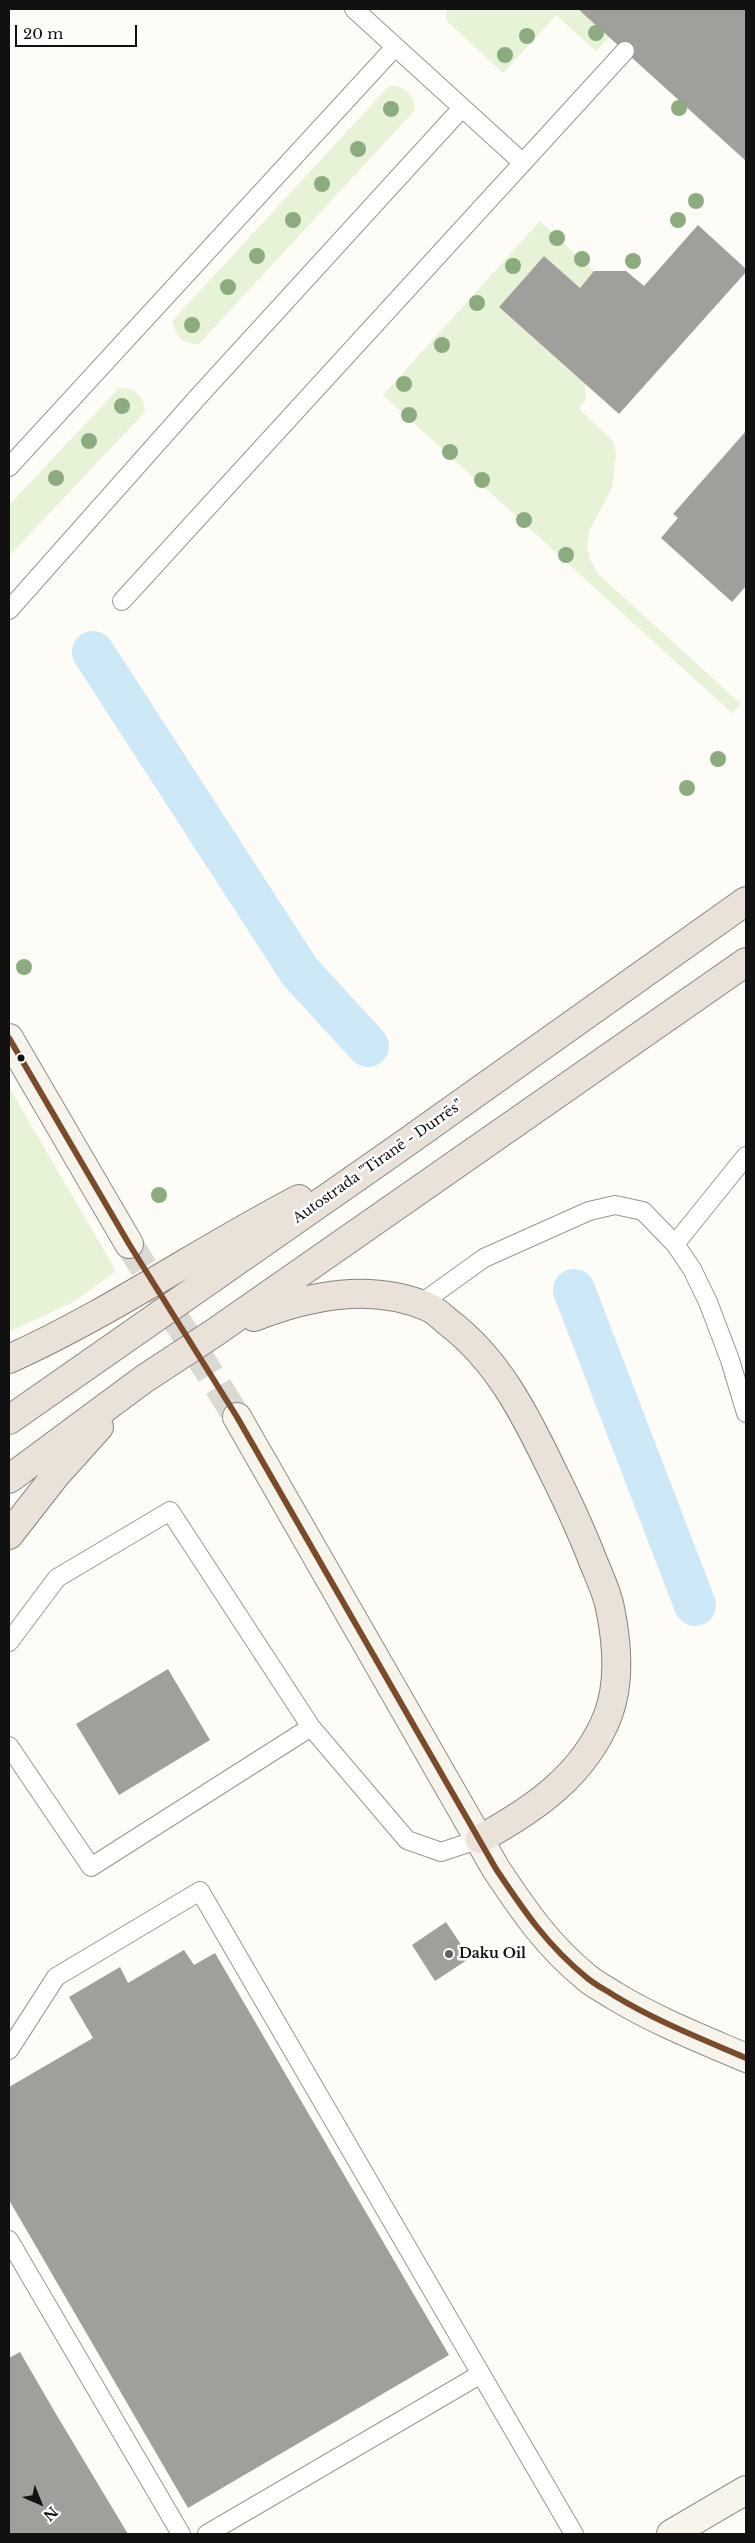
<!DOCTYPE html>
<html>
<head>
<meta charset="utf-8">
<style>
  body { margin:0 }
  #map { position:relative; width:755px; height:2543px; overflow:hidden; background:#fdfcf7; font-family:"Libre Baskerville",serif }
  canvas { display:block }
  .frame { position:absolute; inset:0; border:10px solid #111; pointer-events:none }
  .north { position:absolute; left:15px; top:2478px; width:50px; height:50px; -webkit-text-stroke:4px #fff; paint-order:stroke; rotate:136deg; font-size:14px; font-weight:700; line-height:20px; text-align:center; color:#111 }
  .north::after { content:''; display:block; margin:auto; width:18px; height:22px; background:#111; clip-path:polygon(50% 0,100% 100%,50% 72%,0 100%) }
  .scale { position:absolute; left:15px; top:25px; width:122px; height:22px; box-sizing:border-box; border:2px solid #111; border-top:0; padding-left:6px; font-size:15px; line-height:18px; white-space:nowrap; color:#111; -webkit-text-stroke:4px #fff; paint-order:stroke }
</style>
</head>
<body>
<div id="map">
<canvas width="755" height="2543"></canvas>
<div class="frame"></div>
<div class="north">N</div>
<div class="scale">20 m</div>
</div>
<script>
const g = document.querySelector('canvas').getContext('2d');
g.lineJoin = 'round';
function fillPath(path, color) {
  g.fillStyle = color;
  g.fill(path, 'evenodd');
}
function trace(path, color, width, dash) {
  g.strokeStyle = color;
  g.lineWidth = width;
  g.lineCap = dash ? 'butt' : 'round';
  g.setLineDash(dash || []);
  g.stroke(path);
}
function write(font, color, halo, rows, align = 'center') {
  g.font = font + ' "Libre Baskerville",serif';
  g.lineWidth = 5;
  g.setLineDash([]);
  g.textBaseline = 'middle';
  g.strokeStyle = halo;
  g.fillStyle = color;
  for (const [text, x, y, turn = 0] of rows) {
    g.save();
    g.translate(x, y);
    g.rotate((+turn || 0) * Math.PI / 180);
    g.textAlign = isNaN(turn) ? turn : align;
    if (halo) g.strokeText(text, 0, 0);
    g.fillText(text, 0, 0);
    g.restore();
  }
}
const green = new Path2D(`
  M447,9h131l31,28 -13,14 -40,-36 -53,58 -57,-53z
  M389,86c15,-1 25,8 26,24l-216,234c-17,1 -25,-9 -26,-24z
  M540,221l54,50 -14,17 -36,-32 -45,51 86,76 1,16 -7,10 34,32 3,14 -4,33 -23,43 -2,15 3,13 8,15 143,130 -9,9 -349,-318z
  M119,388c17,0 25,8 26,24l-136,144v-51z
  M9,1087l107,184 -41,30 -66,31z`);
const canal = new Path2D(`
  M93,652l207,320 68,74
  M574,1290l121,315`);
const building = new Path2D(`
  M578,9h168v152z
  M698,225l48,44v3l-127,142 -120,-107 45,-51 36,32 14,-17h32l18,15z
  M746,431v155l-14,16 -71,-64 17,-20 -5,-4z
  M168,1669l42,71 -91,55 -43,-71z
  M446,1922l24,36 -35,23 -23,-36z
  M184,1950l10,15 21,-12 234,402 -261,153 -179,-308v-113l84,-49 -24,-41 51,-30 8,16z
  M20,2352l36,62 72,120h-119v-176z`);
const secondaryTunnel = new Path2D(`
  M129,1244l108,173`);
const lane = new Path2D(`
  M354,9l169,154
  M9,467l386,-420
  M122,601l503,-550
  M9,610l189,-213 264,-289
  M675,1244l71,-88
  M420,1304l64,-46 105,-47 26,-6 28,6 32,33 17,25 16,33 22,58 16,53
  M9,1642l48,-64 113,-67 141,216 96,113 34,12 39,-13
  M9,1746l82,121 220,-140
  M9,2050l47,-73 144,-86 374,643
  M9,2240l172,294
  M207,2534l274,-160`);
const secondary = new Path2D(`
  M9,1038l120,206
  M237,1417l259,452c28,42 51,76 90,108 9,8 20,13 29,19 41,25 87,43 131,62
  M671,2534l75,-44`);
const highway = new Path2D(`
  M254,1317c56,-22 117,-34 174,-10 7,3 14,10 20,15 50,38 77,92 104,148 15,30 29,60 41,91 6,15 14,31 17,47 7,34 11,73 -2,107 -23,60 -75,95 -128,124
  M9,1359c100,-45 192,-109 290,-160
  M9,1420l391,-273 346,-246
  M9,1479l135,-100 70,-46 532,-371
  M9,1535l46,-59 44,-49`);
const bus1 = new Path2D(`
  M9,1038l120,206 108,173 259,452c28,42 51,76 90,108 9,8 20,13 29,19 41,25 87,43 131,62`);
const trees = [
  [596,33],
  [527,36],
  [505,55],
  [679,108],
  [391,109],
  [358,149],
  [322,184],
  [696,201],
  [293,220],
  [678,220],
  [557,238],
  [257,256],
  [582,259],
  [633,261],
  [513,266],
  [228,287],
  [477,303],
  [192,325],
  [442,345],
  [404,384],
  [122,406],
  [409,415],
  [89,441],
  [450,452],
  [56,478],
  [482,480],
  [524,520],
  [566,555],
  [718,759],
  [687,788],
  [24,967],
  [159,1195]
];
const markers = [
  [21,1058,4.5,"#111"],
  [449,1954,5,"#646362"]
];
const streetNames = [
  ["Autostrada \"Tiranë - Durrës\"",378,1162,-35]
];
const poiNames = [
  ["Daku Oil",459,1954]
];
fillPath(green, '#e7f3d7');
trace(canal, '#cde8f7', 42);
fillPath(building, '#a19f9c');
trace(secondaryTunnel, '#dad9d4', 28, [28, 14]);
trace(lane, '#979795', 20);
trace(secondary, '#8e8d8b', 30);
trace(highway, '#858482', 30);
trace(lane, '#fffffe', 18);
trace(secondary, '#f6f4eb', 28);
trace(highway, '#eae1d8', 28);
trace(bus1, '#7a4b2a', 6);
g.fillStyle = '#8cac80';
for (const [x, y] of trees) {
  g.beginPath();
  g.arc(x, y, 8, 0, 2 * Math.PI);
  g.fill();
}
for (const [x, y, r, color] of markers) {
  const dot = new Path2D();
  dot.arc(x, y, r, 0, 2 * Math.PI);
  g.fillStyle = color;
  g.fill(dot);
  trace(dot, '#fff', 2);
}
write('14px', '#111', '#fff', streetNames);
write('bold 14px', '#111', '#fff', poiNames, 'left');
</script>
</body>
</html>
